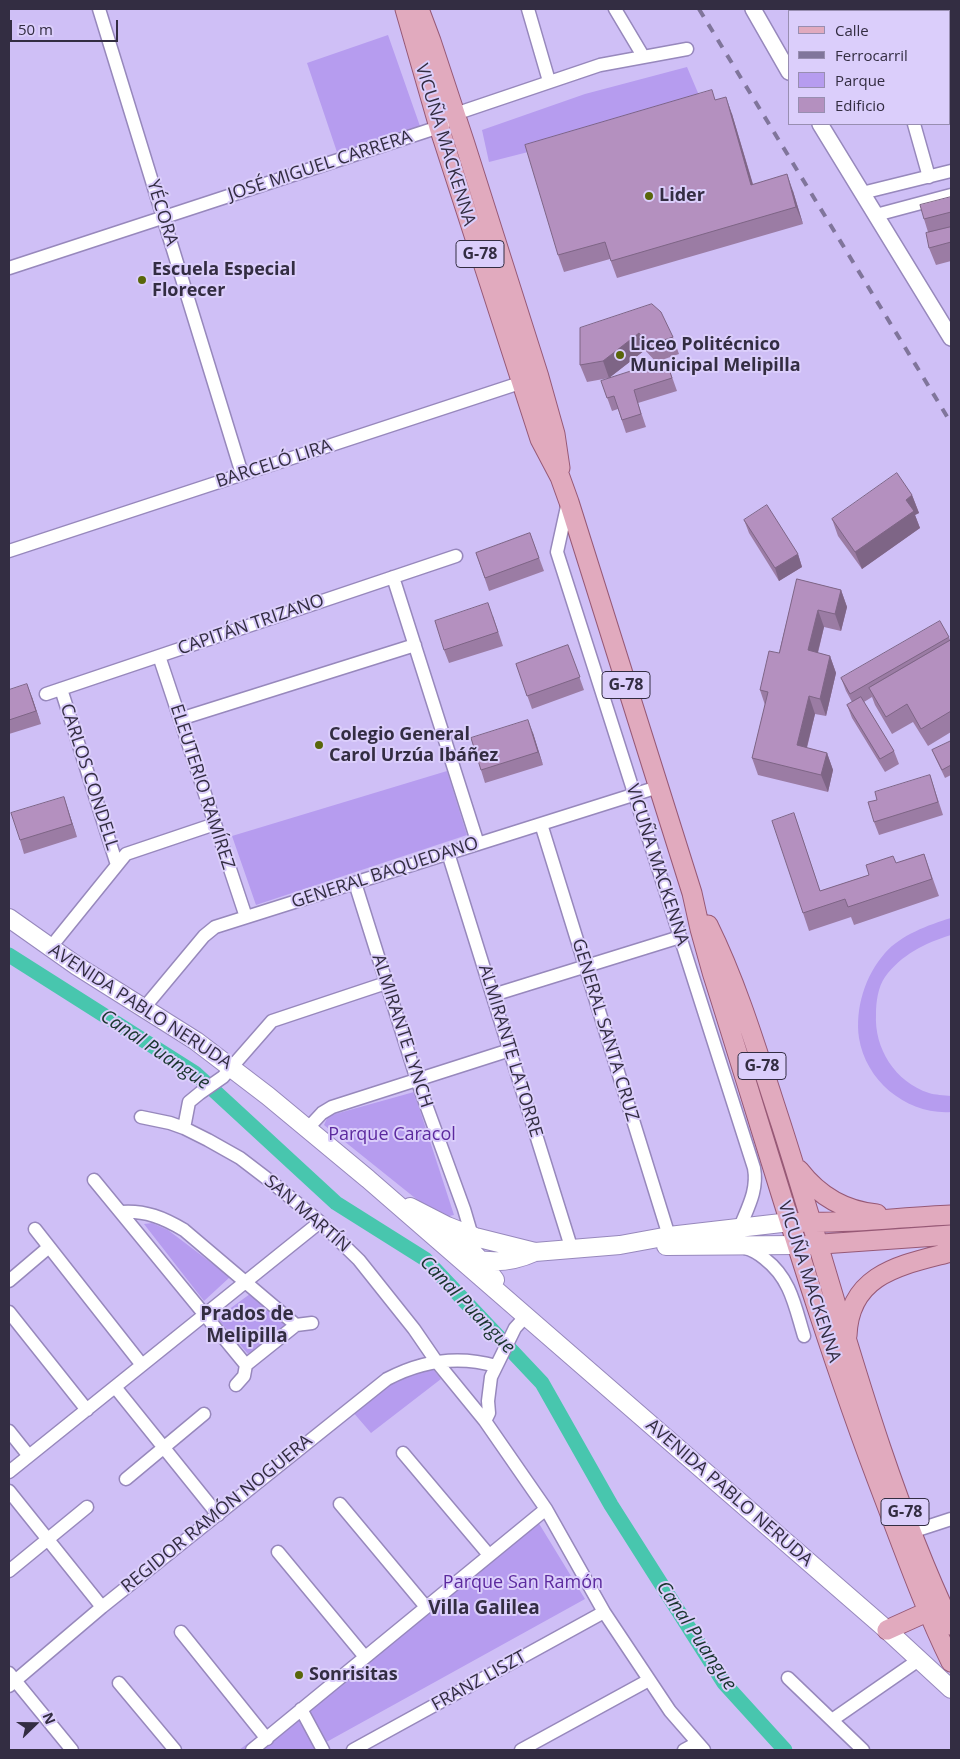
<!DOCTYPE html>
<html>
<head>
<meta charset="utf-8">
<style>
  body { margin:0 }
  #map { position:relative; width:960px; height:1759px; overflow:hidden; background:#cfbff6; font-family:"Open Sans",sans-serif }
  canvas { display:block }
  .frame { position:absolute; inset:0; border:10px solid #332d42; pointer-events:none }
  .legend { position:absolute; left:788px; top:10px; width:162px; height:115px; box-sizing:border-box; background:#dbcefb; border:1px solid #988eb1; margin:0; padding:6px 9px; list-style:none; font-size:15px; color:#332d42 }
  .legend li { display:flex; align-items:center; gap:10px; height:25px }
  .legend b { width:25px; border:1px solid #988eb1 }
  .north { position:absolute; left:10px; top:1699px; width:50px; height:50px; -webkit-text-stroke:4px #dbcefb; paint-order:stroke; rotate:68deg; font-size:14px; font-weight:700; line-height:20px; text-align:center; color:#332d42 }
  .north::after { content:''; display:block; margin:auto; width:18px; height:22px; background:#332d42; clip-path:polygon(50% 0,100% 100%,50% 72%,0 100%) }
  .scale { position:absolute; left:10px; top:20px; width:108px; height:22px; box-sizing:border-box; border:2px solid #332d42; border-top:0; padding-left:6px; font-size:15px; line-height:18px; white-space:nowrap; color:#332d42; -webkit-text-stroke:4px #dbcefb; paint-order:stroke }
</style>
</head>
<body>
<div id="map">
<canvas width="960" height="1759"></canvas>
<div class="frame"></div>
<ul class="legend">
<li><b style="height:6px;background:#e1aabe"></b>Calle</li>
<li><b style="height:6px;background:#80759b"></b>Ferrocarril</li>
<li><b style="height:14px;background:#b69cef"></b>Parque</li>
<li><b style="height:14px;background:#b490bf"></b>Edificio</li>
</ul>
<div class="north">N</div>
<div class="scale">50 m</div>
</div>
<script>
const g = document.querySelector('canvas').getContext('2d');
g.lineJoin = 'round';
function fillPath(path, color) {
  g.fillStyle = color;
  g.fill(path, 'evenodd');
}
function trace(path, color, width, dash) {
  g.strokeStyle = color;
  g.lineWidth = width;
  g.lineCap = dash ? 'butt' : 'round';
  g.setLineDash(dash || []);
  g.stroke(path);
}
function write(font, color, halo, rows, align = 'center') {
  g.font = font + ' "Open Sans",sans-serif';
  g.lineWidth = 4;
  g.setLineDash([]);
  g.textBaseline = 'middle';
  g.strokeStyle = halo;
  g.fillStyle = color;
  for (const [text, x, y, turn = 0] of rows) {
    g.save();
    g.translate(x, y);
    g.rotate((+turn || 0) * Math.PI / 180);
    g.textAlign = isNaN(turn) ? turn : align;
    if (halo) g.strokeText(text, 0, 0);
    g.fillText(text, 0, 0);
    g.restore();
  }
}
const green = new Path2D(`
  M388,35l33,94 -82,29 -32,-95z
  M687,67l17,40 -215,55 -7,-32 103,-36z
  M447,771l20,64 -211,70 -24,-69z
  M951,918v17c-26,8 -50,20 -66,42 -7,10 -9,25 -9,37 -2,34 19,68 53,79 6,2 15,2 22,3v16c-43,3 -85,-30 -92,-74 -4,-30 6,-62 26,-85 16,-18 43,-28 66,-35z
  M414,1092l40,123 -14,3 -116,-93 4,-9z
  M152,1223l16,7 62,47 -26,24 -60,-77z
  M250,1294l37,32 -39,28 -31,-36z
  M432,1368l9,11 -70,54 -19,-22 29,-23 22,-12z
  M535,1517l50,82 -273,151h-73l77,-57z`);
const canal = new Path2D(`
  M9,955l186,118 141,130 89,56 117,124 69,122 113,178 61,67`);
const minor = new Path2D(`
  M99,9l143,465
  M528,9l21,72
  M615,9l28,47
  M881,9v2
  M914,124l15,53
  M862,193l89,-22
  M876,215l75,-20
  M9,268l430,-141 16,-13 145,-49 87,-16
  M568,502l-11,50 197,616c4,22 -6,39 -14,59
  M9,551l520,-171
  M393,577l85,267
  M159,656l87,261
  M61,689l56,176
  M46,694l410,-138
  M180,719l235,-74
  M541,824l128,412
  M448,853l124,397
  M355,883l62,197 47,129 8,27
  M50,948l76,-94 89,-30
  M493,995l187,-58
  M144,1008l60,-72 11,-9 443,-140
  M141,1117l29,6 14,5 24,12 32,18 34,26 46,38 39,38 55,69 22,32 49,60 61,88 58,103 66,99 34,39
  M184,1128l5,-26 11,-9 23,-16 49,-56 114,-38
  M308,1128l14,-15 10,-6 178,-57
  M94,1180l152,185
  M121,1212c24,-2 43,6 63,18l112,95
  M35,1229l107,136
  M745,1248c8,2 14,6 20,11 26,20 30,48 39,77
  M9,1281l40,-34
  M9,1312l78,98
  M236,1385l8,-9 2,-11 50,-40 16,-2
  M115,1387l103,128
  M485,1421l4,-8 -1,-12 3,-24 24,-49 11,-12
  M9,1431l20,25
  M403,1453l86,102
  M9,1472l311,-250
  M126,1479l78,-65
  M9,1491l93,116
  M340,1504l86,103
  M905,1534l46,-15
  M278,1552l87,105
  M9,1571l78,-64
  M181,1632l86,107
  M9,1673l63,77
  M788,1678l75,72
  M119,1683l56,67
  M9,1686l93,-79 285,-228c34,-18 71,-24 109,-13
  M301,1709l22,41
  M832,1720l88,-61
  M252,1750l294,-241
  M353,1750l251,-138
  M521,1750l128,-70
  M684,1750l13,-7`);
const tertiary = new Path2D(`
  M753,9l36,63
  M820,124l131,214`);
const secondary = new Path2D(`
  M9,918l68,48 119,75 72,55 100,83 519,451 64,59
  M410,1207l37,19 33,34 15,20
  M447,1226l28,11 60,15 85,-7 49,-9 121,-14
  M666,1246l131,-1
  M475,1259c21,5 40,2 60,-7`);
const primary = new Path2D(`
  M405,9l34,118 101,312 20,38 9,25 123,391 8,36 12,43c56,176 106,354 172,526 21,55 41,111 67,164
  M419,9l12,32 34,103 74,233 16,57 5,34
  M708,925c31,63 51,132 73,199 54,167 95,342 170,501
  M799,1170c20,26 45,41 78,44
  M800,1222c51,2 101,-5 151,-7
  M808,1245l143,-10
  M847,1336c2,-63 55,-71 104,-84
  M887,1630l51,-23`);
const rail = new Path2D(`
  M699,9l252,414`);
const wall = new Path2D(`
  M716,100l16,14 21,70 40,7 10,33 -186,54 -7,-19 -46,13 -6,-17z
  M951,197v64l-15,4 -7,-17 -1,-16 -4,-13z
  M652,304l21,33 6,17 -23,8 -11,-12 -36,28 -22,4 -7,-17z
  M666,360l11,31 -39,12 8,24 -20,6 -8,-24 -6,2 -11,-30z
  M912,495l7,18 -4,2 5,13 -58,41 -24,-33 -6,-17z
  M744,520l54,34 4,13 -23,14 -30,-48z
  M530,533l14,38 -55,20 -13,-38z
  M797,579l44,11 6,17 -6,24 -17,-4 -6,26 12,3 6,17 -10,43 -11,-2 -8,34 20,5 6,17 -5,22 -70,-17 -6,-17 13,-53 -5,-15 19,-37z
  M493,616l10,30 -54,17 -5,-13z
  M949,637l1,3h1v92l-23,14 -15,-24 -21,12 -17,-29 -3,-8 -8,5 30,49 5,13 -14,8 -33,-54 -5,-13 5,-3 -6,-11 -5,-13z
  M568,645l16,45 -52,19 -16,-45z
  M9,690l23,7 9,27 -32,10z
  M533,733l10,32 -58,18 -4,-13z
  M951,741v34l-6,3 -9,-19 -4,-9z
  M930,775l13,40 -64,20 -5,-13 3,-22z
  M64,797l13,40 -53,17 -4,-14z
  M794,813l26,78 49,-16 27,-12 28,-9 15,42 -85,29 -3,-8 -42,14 -6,-18z`);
const shadedWall = new Path2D(`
  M726,97l6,17 26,88 -7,-17z
  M787,174l6,17 10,33 -7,-17z
  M639,333l6,17 -36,28 -6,-17z
  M912,495l7,18 -4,2 5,13 -58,41 -7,-17 51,-52z
  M798,554l4,13 -23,14 -4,-13z
  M841,590l6,17 -6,24 -6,-17z
  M818,610l6,17 -10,40 -6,-17z
  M830,656l6,17 -10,43 -6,-17z
  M27,684l5,13 9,27 -5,-13z
  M809,696l6,18 -12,48 -6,-17z
  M528,720l5,13 10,32 -5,-13z
  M827,753l6,17 -5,22 -7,-17z
  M64,797l4,13 9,27 -5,-13z`);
const building = new Path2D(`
  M712,90l3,10 11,-3 25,88 36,-11 9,33 -185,54 -6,-19 -47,13 -33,-110z
  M951,197v15l-27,7 -4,-14z
  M951,227v15l-22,6 -3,-15z
  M652,304l9,8 12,25 -24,8 -10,-12 -36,28 -23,4v-37z
  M666,360l6,18 -38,12 7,24 -19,6 -8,-24 -7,2 -6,-17z
  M897,473l15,22 -6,5 8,11 -59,41 -23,-33z
  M767,505l31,49 -23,14 -31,-48z
  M530,533l9,25 -54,20 -9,-25z
  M797,579l44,11 -6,24 -17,-4 -10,40 22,6 -10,43 -11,-3 -12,49 30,8 -6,22 -69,-17 16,-66 -8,-2 9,-39 10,2z
  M488,603l10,29 -54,18 -9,-29z
  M940,621l9,16 -99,57 -9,-16z
  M951,640v71l-30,18 -14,-25 -21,13 -17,-29z
  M568,645l12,32 -53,19 -11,-32z
  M27,684l9,27 -27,9v-30z
  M861,697l33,54 -14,8 -33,-54z
  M528,720l10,32 -57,18 -10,-32z
  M951,741v24l-9,5 -10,-20z
  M930,775l8,27 -64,20 -6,-20 9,-2 -2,-8z
  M64,797l8,27 -52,16 -9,-27z
  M794,813l26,78 49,-16 -3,-10 27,-9 3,7 28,-9 8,25 -84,28 -3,-8 -42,14 -31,-92z`);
const markers = [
  [649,196,5,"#59660a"],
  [142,280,5,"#59660a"],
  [620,355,5,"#59660a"],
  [319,745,5,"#59660a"],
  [299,1675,5,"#59660a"]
];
const shields = [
  [480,254,48],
  [626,685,48],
  [762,1066,48],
  [905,1512,48]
];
const shieldNames = [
  ["G-78",480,254],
  ["G-78",626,685],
  ["G-78",762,1066],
  ["G-78",905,1512]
];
const streetNames = [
  ["VICUÑA MACKENNA",445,145,73],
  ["JOSÉ MIGUEL CARRERA",320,166,-18],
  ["YÉCORA",162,213,73],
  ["BARCELÓ LIRA",274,464,-18],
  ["CAPITÁN TRIZANO",251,625,-19],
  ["CARLOS CONDELL",89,777,72],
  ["ELEUTERIO RAMÍREZ",202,787,72],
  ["VICUÑA MACKENNA",657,865,72],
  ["GENERAL BAQUEDANO",385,873,-18],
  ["AVENIDA PABLO NERUDA",140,1007,33],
  ["GENERAL SANTA CRUZ",605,1030,73],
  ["ALMIRANTE LYNCH",402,1031,72],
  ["ALMIRANTE LATORRE",510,1051,73],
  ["SAN MARTÍN",307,1214,41],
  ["VICUÑA MACKENNA",809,1282,72],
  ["AVENIDA PABLO NERUDA",729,1493,41],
  ["REGIDOR RAMÓN NOGUERA",217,1514,-39],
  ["FRANZ LISZT",479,1681,-29]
];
const poiNames = [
  ["Lider",659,196],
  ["Escuela Especial",152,270],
  ["Florecer",152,291],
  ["Liceo Politécnico",630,345],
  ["Municipal Melipilla",630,366],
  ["Colegio General",329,735],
  ["Carol Urzúa Ibáñez",329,756],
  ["Sonrisitas",309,1675]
];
const parkNames = [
  ["Parque Caracol",392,1135],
  ["Parque San Ramón",523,1583]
];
const waterNames = [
  ["Canal Puangue",155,1050,34],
  ["Canal Puangue",467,1305,46],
  ["Canal Puangue",696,1636,56]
];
const neighbourhoodNames = [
  ["Prados de",247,1315],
  ["Melipilla",247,1337],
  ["Villa Galilea",484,1609]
];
fillPath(green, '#b69cef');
trace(canal, '#48c6ae', 15);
trace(minor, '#9788bc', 15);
trace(tertiary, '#9788bc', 18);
trace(secondary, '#9788bc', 20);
trace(primary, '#975976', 21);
trace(minor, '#fff', 12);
trace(tertiary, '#fff', 15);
trace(secondary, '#fff', 18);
trace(primary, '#e1aabe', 19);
trace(rail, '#80759b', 4, [9, 9]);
fillPath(wall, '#9b7ca4');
fillPath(shadedWall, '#7e6586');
fillPath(building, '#b490bf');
trace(building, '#7e6586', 1);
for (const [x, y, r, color] of markers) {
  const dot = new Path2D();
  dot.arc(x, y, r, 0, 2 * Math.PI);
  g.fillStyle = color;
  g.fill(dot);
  trace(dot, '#dbcefb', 2);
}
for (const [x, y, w] of shields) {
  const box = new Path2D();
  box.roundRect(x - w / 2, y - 13.5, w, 27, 4);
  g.fillStyle = '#dbcefb';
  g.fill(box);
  trace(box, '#332d42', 1);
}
write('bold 16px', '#332d42', null, shieldNames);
write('18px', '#332d42', '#dbcefb', streetNames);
write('bold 18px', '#332d42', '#dbcefb', poiNames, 'left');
write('18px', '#5c2a9e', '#dbcefb', parkNames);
write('italic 19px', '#19342e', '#dbcefb', waterNames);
write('bold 19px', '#332d42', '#dbcefb', neighbourhoodNames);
</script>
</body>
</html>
